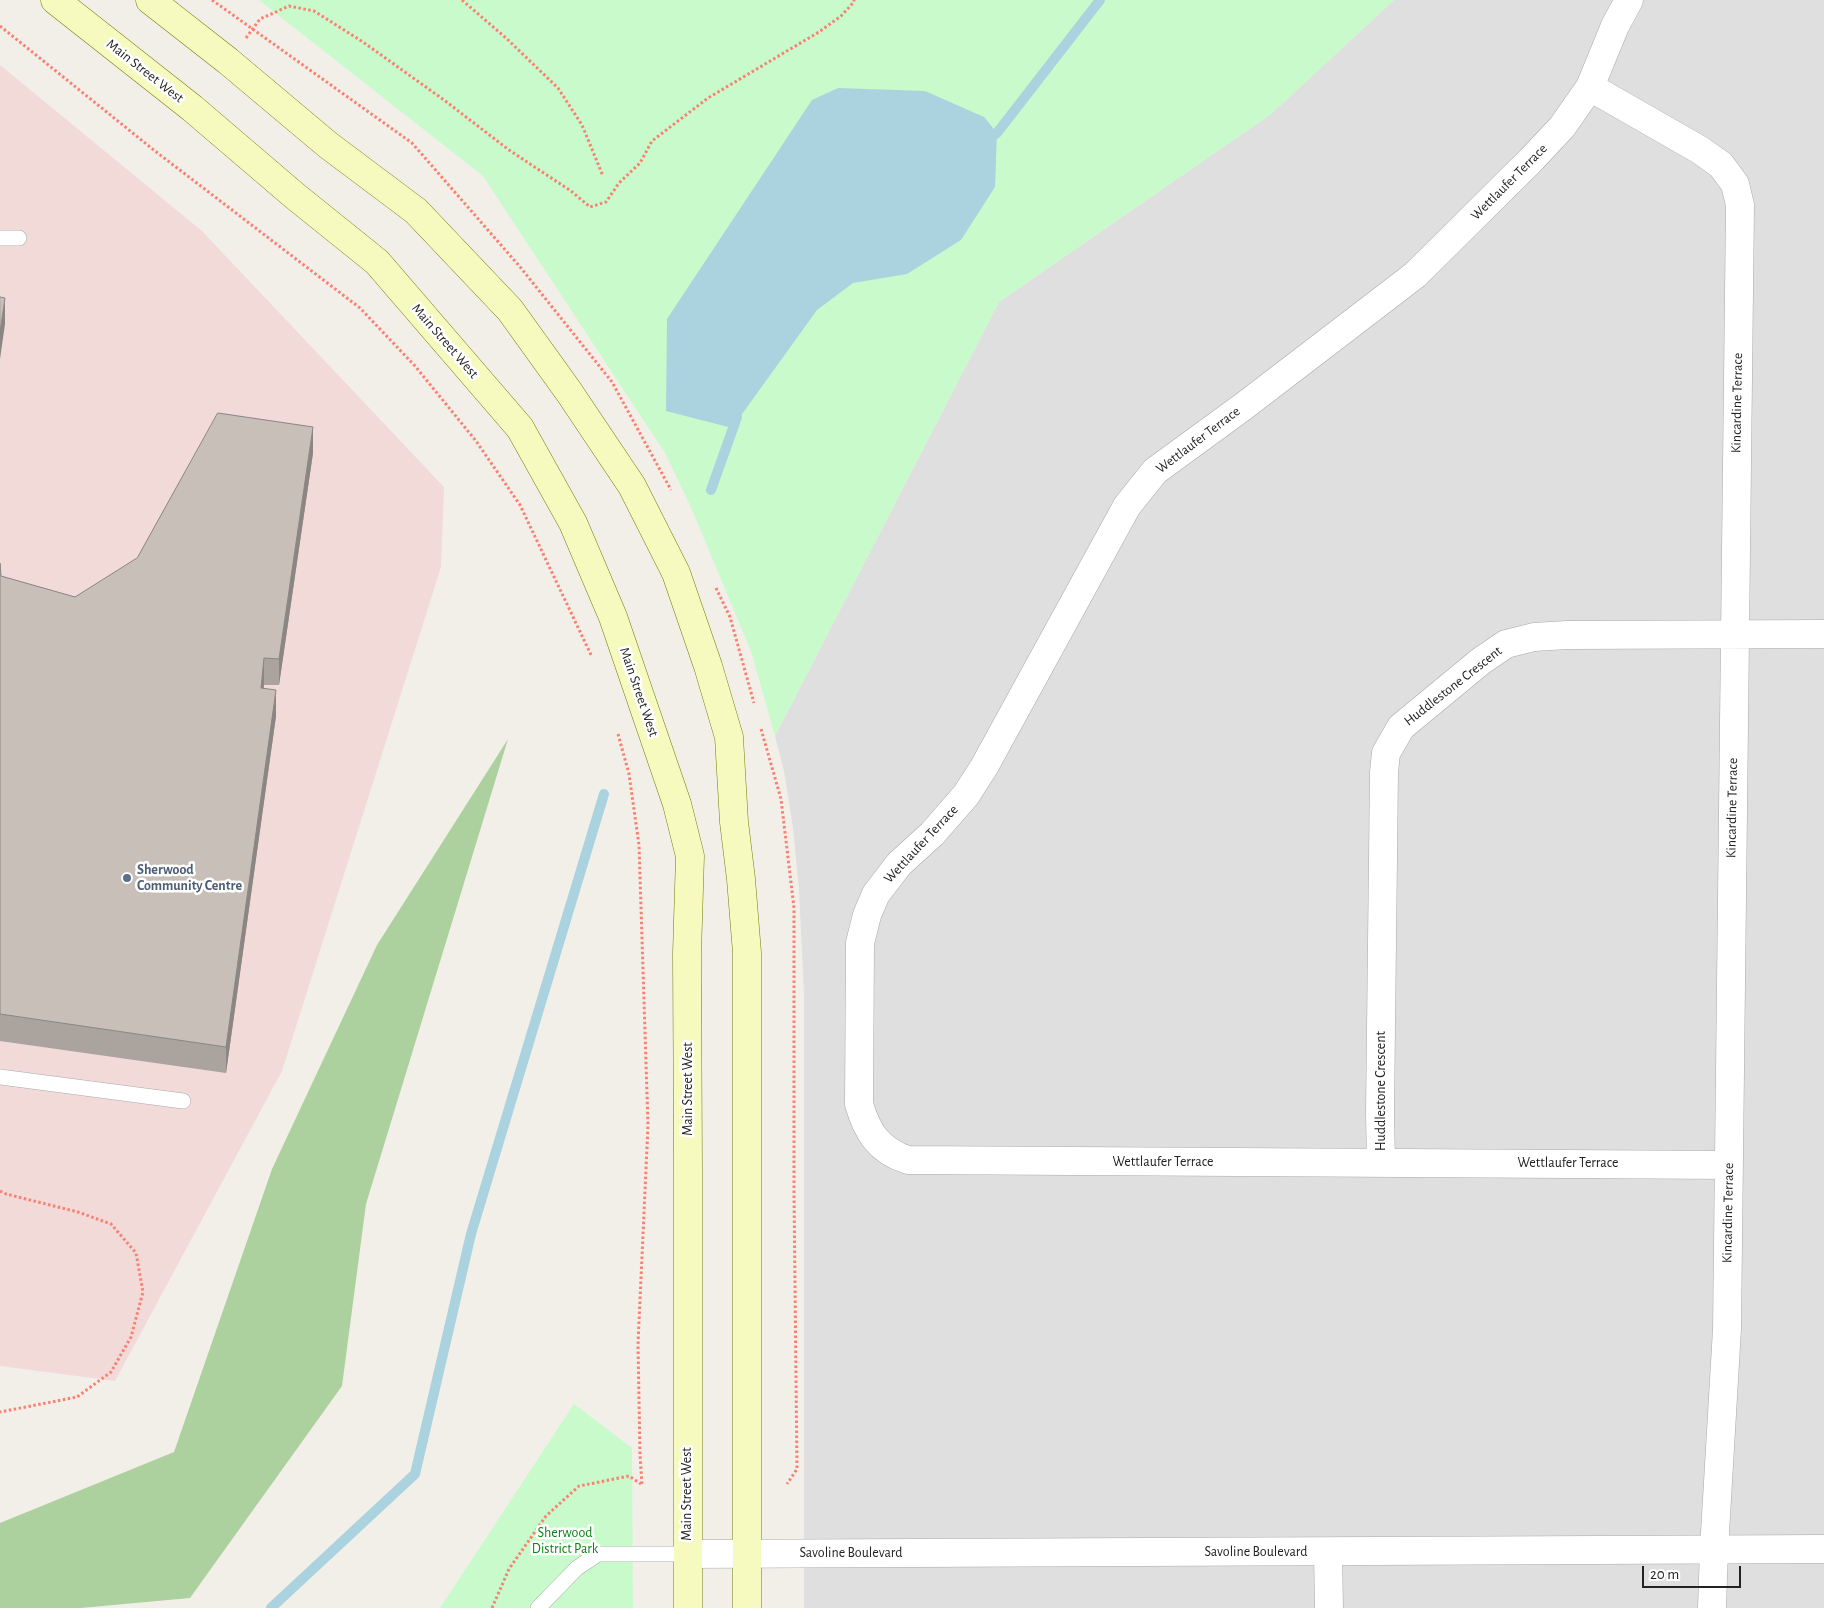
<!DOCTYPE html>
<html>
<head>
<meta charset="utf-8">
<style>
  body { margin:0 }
  #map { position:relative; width:1824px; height:1608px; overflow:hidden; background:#f2efe9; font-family:"Alegreya Sans",sans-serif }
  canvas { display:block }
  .scale { position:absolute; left:1642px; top:1566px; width:99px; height:22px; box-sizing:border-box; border:2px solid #222; border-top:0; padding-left:6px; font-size:15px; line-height:18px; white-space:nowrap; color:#222; -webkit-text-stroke:4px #fff; paint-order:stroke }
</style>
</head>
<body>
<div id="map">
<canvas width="1824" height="1608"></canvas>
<div class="scale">20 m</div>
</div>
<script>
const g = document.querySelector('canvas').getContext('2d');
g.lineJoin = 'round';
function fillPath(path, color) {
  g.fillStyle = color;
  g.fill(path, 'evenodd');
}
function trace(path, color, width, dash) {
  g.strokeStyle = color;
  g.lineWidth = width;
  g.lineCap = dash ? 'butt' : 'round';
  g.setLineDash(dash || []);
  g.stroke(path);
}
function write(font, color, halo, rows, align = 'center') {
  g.font = font + ' "Alegreya Sans",sans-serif';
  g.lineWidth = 5;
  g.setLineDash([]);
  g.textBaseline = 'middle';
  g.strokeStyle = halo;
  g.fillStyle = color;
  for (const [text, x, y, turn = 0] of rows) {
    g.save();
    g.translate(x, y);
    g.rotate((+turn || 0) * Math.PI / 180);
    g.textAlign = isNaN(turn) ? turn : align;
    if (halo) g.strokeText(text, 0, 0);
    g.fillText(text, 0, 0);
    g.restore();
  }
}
const residential = new Path2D(`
  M1394,0h430v1608h-1020v-614l-5,-104 -6,-62 -9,-57 -9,-35 224,-434 272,-188z`);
const commercial = new Path2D(`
  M0,65l202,166 242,256 -3,80 -159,504 -167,310 -115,-15z`);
const forest = new Path2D(`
  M508,739l-142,465 -24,182 -152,212 -109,10h-81v-85l174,-71 98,-283 105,-224z`);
const park = new Path2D(`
  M259,0h1135l-123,114 -272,188 -224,434 -24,-85 -61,-146 -25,-52 -182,-277z
  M574,1404l58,44 1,160h-193z`);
const water = new Path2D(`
  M838,88l87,3 59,26 13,16 -2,54 -34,53 -54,34 -54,9 -36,27 -85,118 -66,-17 1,-92 145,-219z`);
const stream = new Path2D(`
  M986,141l11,-8 103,-133
  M711,490l26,-73
  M271,1608l144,-134 56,-240 133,-440`);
const path = new Path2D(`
  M212,0l200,143 109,125 91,114 59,108
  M462,0l44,38 52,50 24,37 21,51
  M0,26l155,125 205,157 55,58 61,75 44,64 72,152
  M246,38l14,-19 29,-13 25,5 49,31 81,58 65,50 62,41 19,16 16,-5 13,-19 21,-20 12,-22 56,-43 111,-66 22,-16 13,-14v-2
  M716,588l14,29 24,86
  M761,729l20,70 13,109v284l3,277 -10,15
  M618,734l11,40 10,71 9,280 -10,219 2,111 2,30
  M0,1191l6,3 72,18 33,12 25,29 7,39 -12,45 -20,35 -34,25 -77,15
  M492,1608l17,-39 37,-53 33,-30 50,-10 12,8`);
const service = new Path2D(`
  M0,238h19
  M0,1077l183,24
  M538,1608l39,-40 21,-14h90`);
const minor = new Path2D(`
  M1629,0l-14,26 -25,61 -28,40 -31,33 -116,115 -171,131 -89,65 -28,35 -143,261 -18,28 -34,39 -33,30 -23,30 -9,21 -7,28 -1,161c8,28 20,47 49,56l821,5
  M1590,87l110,63 21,15 14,19 5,21 -13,1124 -13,221 -2,58
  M1381,1163l-1,-50 4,-341 2,-19 15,-26 80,-66 25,-17 28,-7 33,-2 257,-1
  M1328,1552l1,56`);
const tertiary = new Path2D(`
  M688,1554l1136,-5`);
const secondary = new Path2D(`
  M55,0l137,108 103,88 82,66 143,166 53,95 40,94 64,187 13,52 -3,97 1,217v438
  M150,0l78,61 100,84 88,66 94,99 59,82 63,94 44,87 32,93 21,71 5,85 7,57 6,74v655`);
const wall = new Path2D(`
  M313,453l-34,232h-15v3l12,28 -50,357 -226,-32v-478l1,13 74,21z`);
const shadedWall = new Path2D(`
  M5,298v26l-5,35v-27z
  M313,427v26l-34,232v-26z
  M264,658v27l-3,30v-27z
  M276,690v26l-50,357v-26z`);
const building = new Path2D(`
  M0,297l5,1 -5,34z
  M218,413l95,14 -34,232 -15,-1 -3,30 15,2 -50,357 -226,-33v-451l1,13 74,21 62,-39z`);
const markers = [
  [127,878,5,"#5c6f8a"]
];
const streetNames = [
  ["Main Street West",145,71,38],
  ["Wettlaufer Terrace",1509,182,-45],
  ["Main Street West",445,341,49],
  ["Kincardine Terrace",1737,403,-89],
  ["Wettlaufer Terrace",1198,440,-37],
  ["Huddlestone Crescent",1453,686,-38],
  ["Main Street West",639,692,71],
  ["Kincardine Terrace",1732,808,-89],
  ["Wettlaufer Terrace",921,844,-47],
  ["Main Street West",688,1089,-90],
  ["Huddlestone Crescent",1381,1091,-90],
  ["Wettlaufer Terrace",1163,1162],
  ["Wettlaufer Terrace",1568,1163],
  ["Kincardine Terrace",1728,1213,-89],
  ["Main Street West",687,1494,-90],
  ["Savoline Boulevard",1256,1552],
  ["Savoline Boulevard",851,1553]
];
const serviceNames = [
  ["Sherwood",137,870],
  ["Community Centre",137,886]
];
const parkNames = [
  ["Sherwood",565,1533],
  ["District Park",565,1549]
];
fillPath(residential, '#e0dfdf');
fillPath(commercial, '#f2dad9');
fillPath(forest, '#add19e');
fillPath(park, '#c8facc');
fillPath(water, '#aad3df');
trace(stream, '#aad3df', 10);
trace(service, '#a9a9a9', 16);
trace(minor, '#a9a9a9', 29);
trace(tertiary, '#a9a9a9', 29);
trace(secondary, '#707d05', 29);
trace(path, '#fa8072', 3, [2.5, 2.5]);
trace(service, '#fff', 15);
trace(minor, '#fff', 28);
trace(tertiary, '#fff', 28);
trace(secondary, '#f7fabf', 28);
fillPath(wall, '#aba49e');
fillPath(shadedWall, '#8b8681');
fillPath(building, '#c7bfb8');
trace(building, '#8b8681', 1);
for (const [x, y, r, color] of markers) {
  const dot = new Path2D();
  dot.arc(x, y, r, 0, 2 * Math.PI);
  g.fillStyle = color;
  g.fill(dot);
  trace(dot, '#fff', 2);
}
write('14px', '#222', '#fff', streetNames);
write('bold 14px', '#4e5e75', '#fff', serviceNames, 'left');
write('14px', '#0c8416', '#fff', parkNames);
</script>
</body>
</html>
